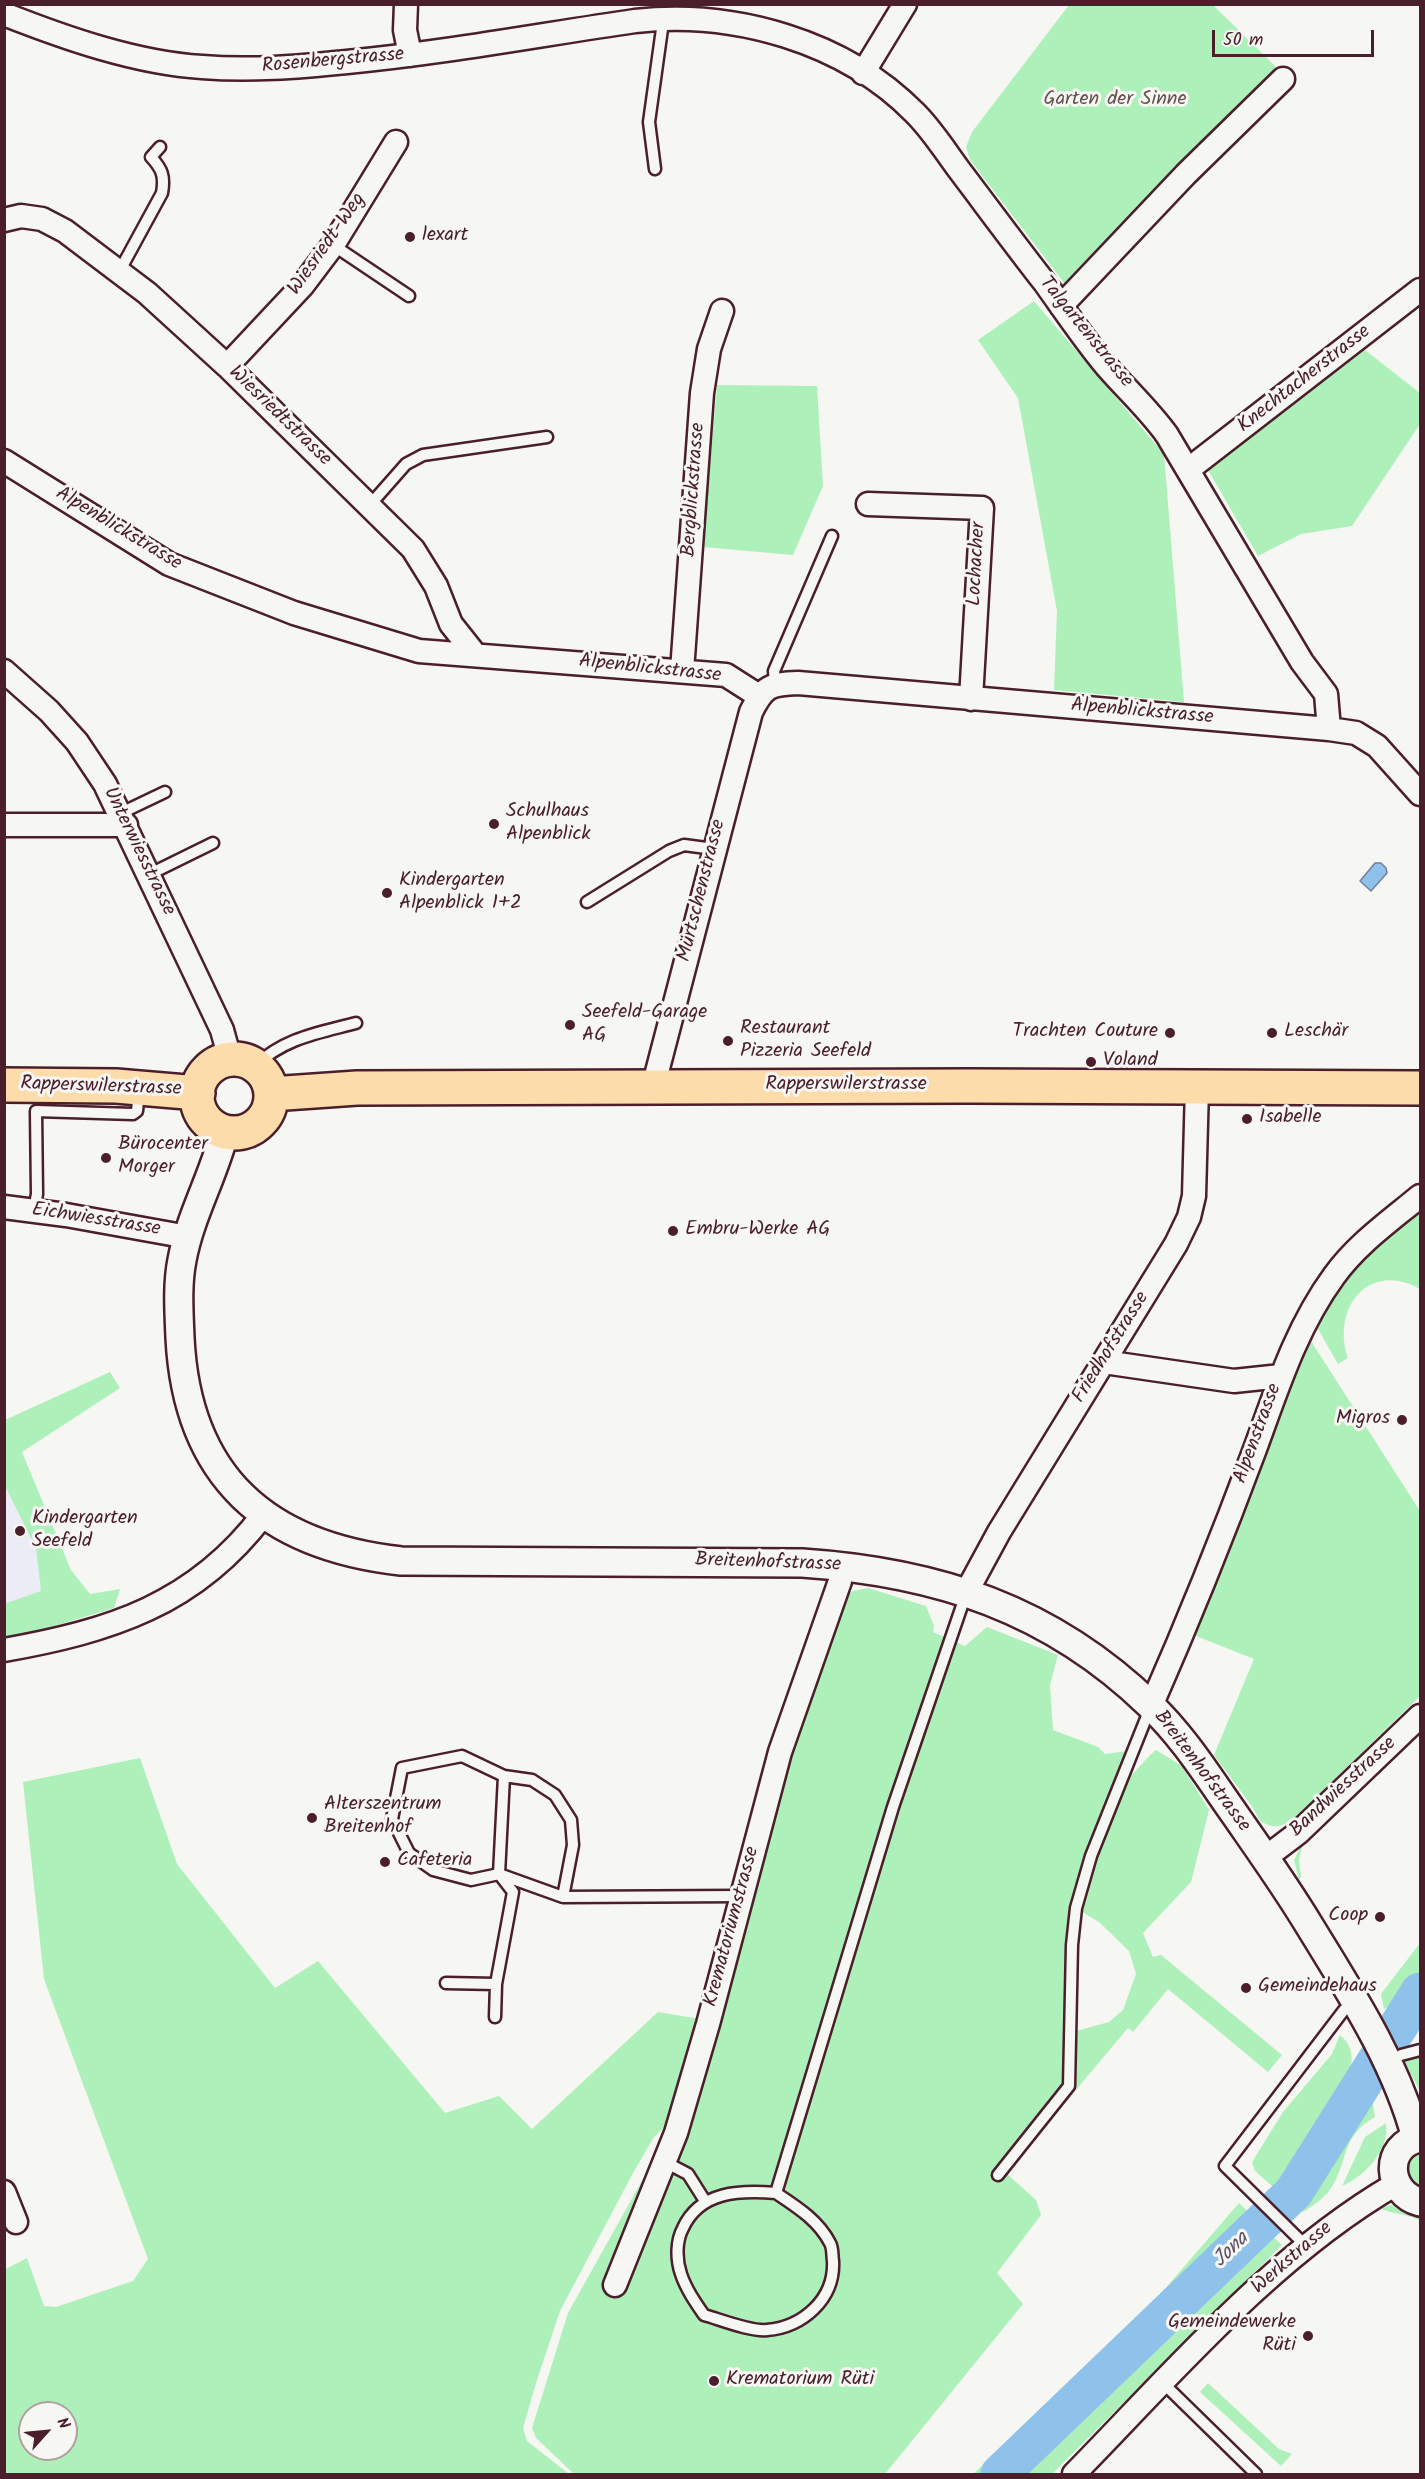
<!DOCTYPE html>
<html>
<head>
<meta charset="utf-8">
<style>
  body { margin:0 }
  #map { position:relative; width:1425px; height:2479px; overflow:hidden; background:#f6f6f2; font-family:Kalam,sans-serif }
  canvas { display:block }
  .frame { position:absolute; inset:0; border:6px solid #4a1f2b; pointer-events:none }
  .north { position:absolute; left:18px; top:2401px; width:60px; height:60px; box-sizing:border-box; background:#f6f6f2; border:2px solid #b1a0a2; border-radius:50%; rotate:63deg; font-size:16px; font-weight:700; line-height:24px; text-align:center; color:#4a1f2b }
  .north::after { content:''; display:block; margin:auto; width:21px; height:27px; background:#4a1f2b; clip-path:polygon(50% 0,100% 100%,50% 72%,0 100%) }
  .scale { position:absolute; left:1212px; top:30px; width:162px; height:27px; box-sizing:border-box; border:3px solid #4a1f2b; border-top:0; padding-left:8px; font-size:18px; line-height:21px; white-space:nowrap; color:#4a1f2b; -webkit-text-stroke:4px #f6f6f2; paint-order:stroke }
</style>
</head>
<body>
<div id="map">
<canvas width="1425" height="2479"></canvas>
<div class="frame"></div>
<div class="north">N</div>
<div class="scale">50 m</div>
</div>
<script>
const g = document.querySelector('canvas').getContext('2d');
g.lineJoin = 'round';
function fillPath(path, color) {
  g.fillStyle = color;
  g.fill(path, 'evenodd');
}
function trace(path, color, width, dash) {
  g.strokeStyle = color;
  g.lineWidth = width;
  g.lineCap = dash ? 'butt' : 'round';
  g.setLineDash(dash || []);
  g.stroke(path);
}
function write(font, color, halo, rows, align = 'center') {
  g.font = font + ' Kalam,sans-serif';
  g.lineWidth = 6;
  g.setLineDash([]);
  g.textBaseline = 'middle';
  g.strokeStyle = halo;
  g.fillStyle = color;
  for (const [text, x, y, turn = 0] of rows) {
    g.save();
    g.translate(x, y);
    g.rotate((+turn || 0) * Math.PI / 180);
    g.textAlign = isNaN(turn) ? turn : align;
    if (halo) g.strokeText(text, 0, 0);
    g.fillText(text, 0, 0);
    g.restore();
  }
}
const built = new Path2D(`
  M4,1462l63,138 -63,25z`);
const green = new Path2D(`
  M1069,5h144l67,66 -210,213h-5l-95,-124 -4,-13 6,-15z
  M1034,301l130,153 20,248 -130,-12 3,-79 -39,-213 -40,-58z
  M1365,350l55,43v31l-68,102 -51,8 -43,22 -50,-86z
  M717,385l100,1 6,100 -30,69 -90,-8z
  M1420,1209v80c-51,-29 -89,19 -72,69l-10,6 -20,-35c24,-61 54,-81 102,-120z
  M1309,1338l111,173v185l-119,116c-14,12 -23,20 -41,9l-7,-13 -39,-53 40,-96 -63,-25z
  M110,1372l10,16 -98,64 49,118 19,24 30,-5 -6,19 -109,33 -1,-37 37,-13 -5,-43 -31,-62v-66z
  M868,1588l58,18 8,20 -1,6 32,14 22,-19 71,28 -8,30 3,45 45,17 7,7 30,-4 -15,34c15,-9 22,-23 36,-34l26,16 27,44 -18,72 -48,51 10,24 8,-2 121,100 -14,17 -100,-83 -35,43 -5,-4 -122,145 30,27 5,15 -44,58 26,31 -138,170h-311l-38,-36 -4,-10 36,-115 95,-170 150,-465 31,-80 9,-7zM1077,1909l22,13 30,29 7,23 -13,36 -14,12 -40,11z
  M140,1758l37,106 98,124 43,-27 127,152 54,-17 33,33 126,-117 42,7 -30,103 -16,15 -21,36 -73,138 -24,72 -13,45 4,13 42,33h-564l-1,-204 23,-12 17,48 12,1 77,-26 15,-22 -104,-280 -21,-197zM30,2413h36v36h-36z
  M1303,1842l-4,18 2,17 -2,3 -5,-20z
  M1420,1943v30l-21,28 -15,8 -3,-15z
  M1340,2035c11,9 13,19 11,33l-58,112 -13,13 -25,-22 -3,-9 31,-50 49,-58z
  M1420,2050v41l-19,-36z
  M1365,2097h7l3,20c-36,20 -26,47 -46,74 -7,9 -17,15 -26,21l-10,-10 39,-33 21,-53z
  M1386,2123c4,27 -21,53 -44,63l23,-49z
  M1420,2151v37l-12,-10c-2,-14 -1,-21 12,-27z
  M1239,2203l43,42 -230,229h-79l153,-140z
  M1391,2205l13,1 16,8v7c-12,-8 -32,-7 -39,-13z
  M1208,2383l71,66 13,5 -11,12 -81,-74z`);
const water = new Path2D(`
  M1375,863h6l5,5 1,5 -16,18 -11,-10z`);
const river = new Path2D(`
  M1000,2474l294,-282 126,-200`);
const service = new Path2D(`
  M655,169l-6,-47 13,-93 5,-11
  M333,245l76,51
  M119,272l43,-79c3,-17 0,-24 -11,-36l9,-10
  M369,506l37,-42 17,-9 124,-18
  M775,684l-1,-13 58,-135
  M121,813l44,-21
  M150,874l63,-31
  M587,902l82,-51 15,-6 30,4
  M255,1066c29,-28 63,-33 101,-43
  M34,1210l3,-16 -1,-83 97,3 4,-3 2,-21
  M563,1897l10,-52 -2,-25 -16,-25 -23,-15 -28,-4 -42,-20 -60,12 -10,51 17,34 24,17 38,10 28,-6 64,23 178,-1
  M446,1983l50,1
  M495,2017l1,-33 17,-92 -14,-18 5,-98
  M1401,2055l19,-5
  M665,2162l23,12 17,27
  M998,2175l71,-89 3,-141 4,-37 15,-52 60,-150
  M776,2193c-36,-3 -76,-2 -93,35 -7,13 -7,31 -2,46 5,15 14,28 23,41 15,4 47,17 63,15 36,-3 68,-31 66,-69 -1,-6 0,-13 -3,-18 -12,-23 -33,-36 -54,-50l117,-386 73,-213
  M1305,2245l-80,-79 119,-156
  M1163,2383l93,91`);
const minor = new Path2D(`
  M406,4l-1,26 5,25
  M4,14c61,24 132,49 198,53 48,4 96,0 145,-5 96,-9 192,-27 288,-41 99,-11 209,20 280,92 18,18 30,38 45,58 28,37 56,75 85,112 20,28 40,58 62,84 20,23 42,43 60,68l135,227 24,32 3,35
  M863,73l42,-69
  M4,220l17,-4 21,3 23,12 82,62 80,73 186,183 23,37 15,38 23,29
  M1061,306l125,-132 97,-95
  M227,366l75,-80 31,-41 63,-103
  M4,461l165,103 125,49 125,38 307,24 33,21
  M1189,469l231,-179
  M868,504l114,4 -11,191
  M4,671l45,40 28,31 28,42 117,246 8,29
  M682,671l20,-278 7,-44 13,-38
  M4,825h122
  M656,1089l1,-17 94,-360c13,-26 19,-28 47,-29l531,46 27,4 21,13 43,48
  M4,1207l62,8 122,22
  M1104,1362l130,19 47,-5
  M967,1591l32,-59 177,-288 13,-27 5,-21 3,-109
  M4,1650c106,-19 191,-45 259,-135
  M1151,1706c37,-84 72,-171 104,-257 22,-60 41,-121 79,-173 23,-32 56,-55 86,-80
  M1265,1858l33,-25 122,-117
  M4,2192l12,30
  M615,2285l61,-152 32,-109 72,-272 60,-171 2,-16
  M1074,2474c99,-101 199,-219 322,-290`);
const tertiary = new Path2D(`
  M225,1131c-11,44 -35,85 -43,129 -5,25 -3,52 -2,78 7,139 86,208 221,223l401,2c135,9 249,46 348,142 34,32 59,73 86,111 25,36 50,71 73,109 41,67 87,137 107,213
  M1420,2138c-37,7 -34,55 0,64`);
const primary = new Path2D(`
  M197 1096a37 37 0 1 1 74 0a37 37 0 1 1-74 0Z
  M4,1085l112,1 82,7
  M271,1094l86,-6 612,-2 451,2`);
const markers = [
  [410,237,6,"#4a1f2b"],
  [494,824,6,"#4a1f2b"],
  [387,893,6,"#4a1f2b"],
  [570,1025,6,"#4a1f2b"],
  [1170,1033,6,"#4a1f2b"],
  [1272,1033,6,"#4a1f2b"],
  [728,1041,6,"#4a1f2b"],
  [1091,1062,6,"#4a1f2b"],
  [1247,1119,6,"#4a1f2b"],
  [106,1158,6,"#4a1f2b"],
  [673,1231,6,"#4a1f2b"],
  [1402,1420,6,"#4a1f2b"],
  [20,1531,6,"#4a1f2b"],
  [312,1818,6,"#4a1f2b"],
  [385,1862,6,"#4a1f2b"],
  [1380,1917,6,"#4a1f2b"],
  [1246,1988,6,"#4a1f2b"],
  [1308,2336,6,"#4a1f2b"],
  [714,2381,6,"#4a1f2b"]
];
const streetNames = [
  ["Rosenbergstrasse",333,62,-5],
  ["Wiesriedt-Weg",328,245,-55],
  ["Talgartenstrasse",1085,333,51],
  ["Knechtacherstrasse",1305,380,-38],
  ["Wiesriedtstrasse",279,417,44],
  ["Bergblickstrasse",695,490,-86],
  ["Alpenblickstrasse",118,530,31],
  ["Lochacher",978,564,-87],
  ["Alpenblickstrasse",650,670,6],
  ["Alpenblickstrasse",1142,713,5],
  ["Unterwiesstrasse",138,852,64],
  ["Mürtschenstrasse",703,891,-76],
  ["Rapperswilerstrasse",846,1086],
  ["Rapperswilerstrasse",101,1088,2],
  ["Eichwiesstrasse",96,1221,9],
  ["Friedhofstrasse",1112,1348,-58],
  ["Alpenstrasse",1259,1434,-70],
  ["Breitenhofstrasse",768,1564,2],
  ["Breitenhofstrasse",1201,1772,53],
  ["Bandwiesstrasse",1344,1788,-43],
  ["Krematoriumstrasse",733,1927,-75],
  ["Werkstrasse",1293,2259,-41]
];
const parkNames = [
  ["Garten der Sinne",1115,101]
];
const poiNames = [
  ["lexart",422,237],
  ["Schulhaus",506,813],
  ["Alpenblick",506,836],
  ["Kindergarten",399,882],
  ["Alpenblick 1+2",399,905],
  ["Seefeld-Garage",582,1014],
  ["AG",582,1037],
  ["Restaurant",740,1030],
  ["Pizzeria Seefeld",740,1053],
  ["Trachten Couture",1158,1033,"right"],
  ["Leschär",1284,1033],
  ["Voland",1103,1062],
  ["Isabelle",1259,1119],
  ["Bürocenter",118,1146],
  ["Morger",118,1169],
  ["Embru-Werke AG",685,1231],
  ["Migros",1390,1420,"right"],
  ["Kindergarten",32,1520],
  ["Seefeld",32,1543],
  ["Alterszentrum",324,1806],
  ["Breitenhof",324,1829],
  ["Cafeteria",397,1862],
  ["Coop",1368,1917,"right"],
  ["Gemeindehaus",1258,1988],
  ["Gemeindewerke",1296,2324,"right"],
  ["Rüti",1296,2347,"right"],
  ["Krematorium Rüti",726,2381]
];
const waterNames = [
  ["Jona",1232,2251,-44]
];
fillPath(built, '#ebecf5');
fillPath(green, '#aef0b9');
fillPath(water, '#8ec2eb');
trace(water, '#73819e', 1.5);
trace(river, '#8ec2eb', 39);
trace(service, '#4a1f2b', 15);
trace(minor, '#4a1f2b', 27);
trace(tertiary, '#4a1f2b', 32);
trace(primary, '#4a1f2b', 38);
trace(service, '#f6f6f2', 10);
trace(minor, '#f6f6f2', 22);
trace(tertiary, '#f6f6f2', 27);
trace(primary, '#fddcac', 33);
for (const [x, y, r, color] of markers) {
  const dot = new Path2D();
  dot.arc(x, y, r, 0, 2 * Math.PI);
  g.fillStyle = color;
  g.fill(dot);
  trace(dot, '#f6f6f2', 2);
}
write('20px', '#4a1f2b', '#f6f6f2', streetNames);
write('20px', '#63534e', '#f6f6f2', parkNames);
write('20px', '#4a1f2b', '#f6f6f2', poiNames, 'left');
write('italic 21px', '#5e5065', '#f6f6f2', waterNames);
</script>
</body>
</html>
